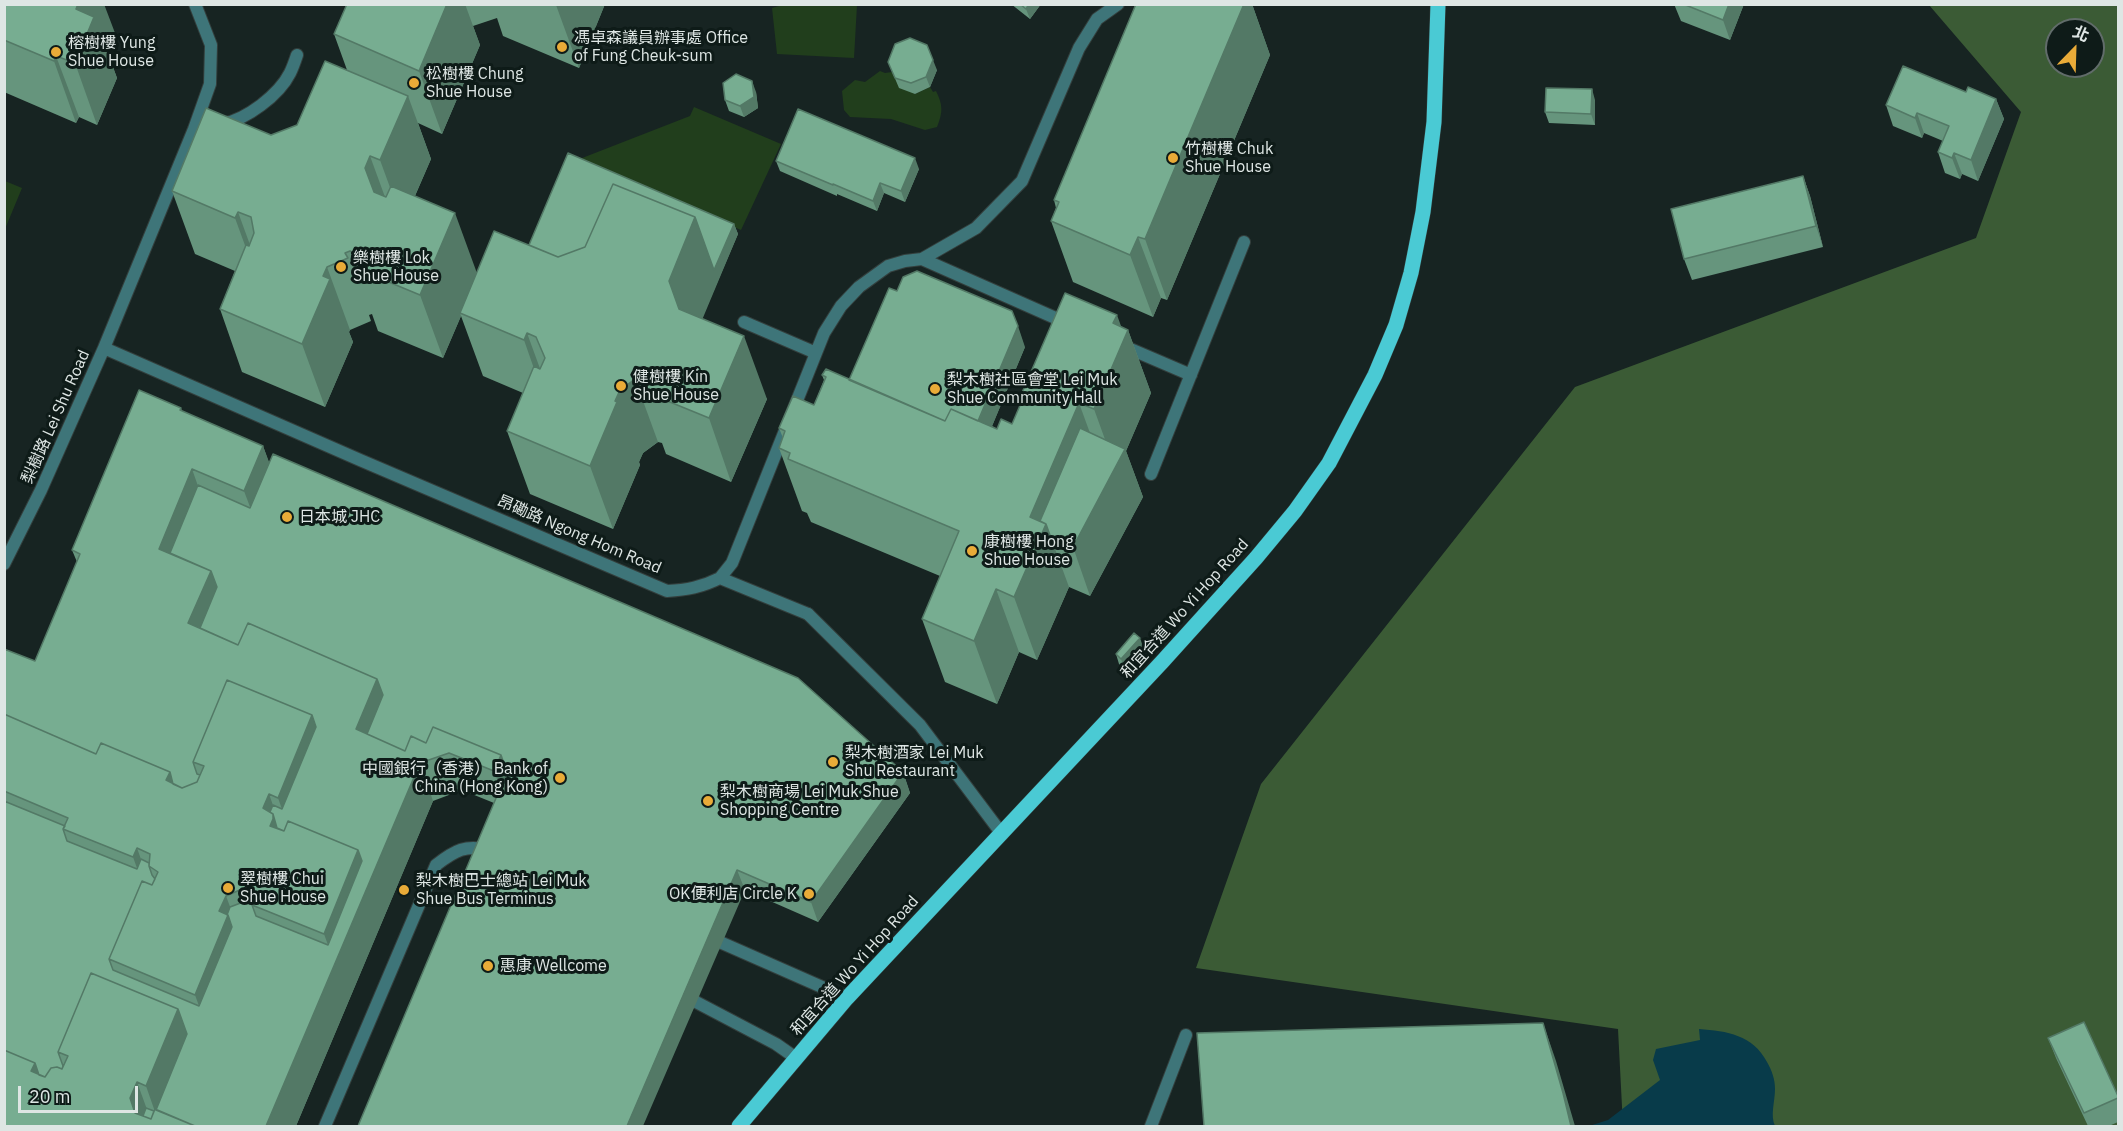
<!DOCTYPE html>
<html>
<head>
<meta charset="utf-8">
<style>
  body { margin:0 }
  #map { position:relative; width:2123px; height:1131px; overflow:hidden; background:#172422; font-family:"IBM Plex Sans","Noto Sans TC",sans-serif }
  canvas { display:block }
  .frame { position:absolute; inset:0; border:6px solid #dee6e4; pointer-events:none }
  .north { position:absolute; left:2045px; top:18px; width:60px; height:60px; box-sizing:border-box; background:#0e1b18; border:2px solid #616c6a; border-radius:50%; rotate:23deg; font-size:16px; font-weight:700; line-height:24px; text-align:center; color:#dee6e4 }
  .north::after { content:''; display:block; margin:auto; width:21px; height:27px; background:#e9ab38; clip-path:polygon(50% 0,100% 100%,50% 72%,0 100%) }
  .scale { position:absolute; left:18px; top:1086px; width:120px; height:27px; box-sizing:border-box; border:3px solid #dee6e4; border-top:0; padding-left:8px; font-size:18px; line-height:21px; white-space:nowrap; color:#dee6e4; -webkit-text-stroke:4px #0e1b18; paint-order:stroke }
</style>
</head>
<body>
<div id="map">
<canvas width="2123" height="1131"></canvas>
<div class="frame"></div>
<div class="north">北</div>
<div class="scale">20 m</div>
</div>
<script>
const g = document.querySelector('canvas').getContext('2d');
g.lineJoin = 'round';
function fillPath(path, color) {
  g.fillStyle = color;
  g.fill(path, 'evenodd');
}
function trace(path, color, width, dash) {
  g.strokeStyle = color;
  g.lineWidth = width;
  g.lineCap = dash ? 'butt' : 'round';
  g.setLineDash(dash || []);
  g.stroke(path);
}
function write(font, color, halo, rows, align = 'center') {
  g.font = font + ' "IBM Plex Sans","Noto Sans TC",sans-serif';
  g.lineWidth = 6;
  g.setLineDash([]);
  g.textBaseline = 'middle';
  g.strokeStyle = halo;
  g.fillStyle = color;
  for (const [text, x, y, turn = 0] of rows) {
    g.save();
    g.translate(x, y);
    g.rotate((+turn || 0) * Math.PI / 180);
    g.textAlign = isNaN(turn) ? turn : align;
    if (halo) g.strokeText(text, 0, 0);
    g.fillText(text, 0, 0);
    g.restore();
  }
}
const green = new Path2D(`
  M782,5h75l-3,53 -77,-4 -5,-46z
  M880,71l5,2 7,-1 23,22 15,-7 3,5 3,-1c7,14 7,21 1,36l-12,3 -34,-11 -41,-2 -6,-7 -2,-19 13,-11 10,2z
  M694,107l87,37 -40,86 -164,-70 113,-44z
  M5,181l17,7 -17,41z`);
const forest = new Path2D(`
  M1929,5h189v1121h-495l-5,-97 -422,-61 65,-184 314,-397 401,-149 45,-126zM2057,30h36v36h-36z`);
const water = new Path2D(`
  M1699,1029c28,2 54,6 68,33 5,9 8,17 8,27 0,13 -5,26 0,37h-186l19,-6 52,-40 -7,-20 3,-11 44,-9z`);
const lane = new Path2D(`
  M222,124c24,-4 57,-29 68,-51 3,-6 5,-12 7,-18
  M922,259l147,65
  M744,322l72,31
  M1121,345l70,30
  M104,348l256,112 307,131c20,-1 35,-4 53,-13l88,36
  M1151,474l93,-232
  M4,564l37,-74 63,-142 90,-219 16,-45 1,-39 -16,-41
  M720,578l12,-15 92,-230 17,-27 18,-19 29,-21 17,-5 17,-2 54,-31 46,-47 57,-133 18,-29 21,-15
  M722,943l125,55
  M696,1002l80,42 20,14
  M325,1126l111,-261c18,-14 31,-22 54,-14
  M1151,1126l35,-91`);
const street = new Path2D(`
  M808,614l112,111 82,109`);
const primary = new Path2D(`
  M739,1126l108,-128 315,-336 94,-104 39,-47 34,-48 46,-88 21,-50 15,-52 12,-61 11,-90 4,-118`);
const wall = new Path2D(`
  M4,4l111,29 -8,18 10,27 -20,47 -18,-8 -3,6 -72,-31z
  M347,4h258l-26,64 -76,-32 -6,-18 -24,8 7,19 -38,89 -24,-11 13,36 -16,37 62,77 52,-28 205,-21 4,10 -36,84 65,81 -36,83 -65,-28 -4,-11 -4,-1 -15,11 -4,9 1,3 -27,64 -83,-35 -23,-63 16,-38 -40,-17 -22,-60 -18,42 -65,-27 -6,-17 -3,1 2,6 -21,9 -1,2 4,10 -28,65 -83,-35 -22,-63 15,-38 -40,-17 -23,-63 99,-56 26,-10 50,-55 -13,-36z
  M1011,4h30l-11,15z
  M1136,4h116l18,51 -103,245 -6,-2 -8,19 -80,-35 -22,-61 5,-13 -2,-8z
  M1674,4h70l-14,36 -49,-19z
  M888,62l49,8 -7,17 -15,7 -16,-6z
  M756,92l2,16 -14,9 -15,-6 -4,-11z
  M1966,92l30,7 8,20 -26,62 -16,-7 -2,5 -15,-6 -7,-21 5,-11 -19,-8 -2,5 -29,-12 -7,-21z
  M1595,100v25l-46,-2 -4,-11z
  M776,161l143,8 -14,33 -21,-9 -7,18 -40,-17v2l-57,-25z
  M1803,176l7,20 13,51 -131,33 -8,-21z
  M1121,327l7,3 23,63 -25,58 17,46 -53,99 -21,-9 -32,73 -18,-8 -22,52 -52,-22 -23,-63 18,-43 -129,-54 -4,-9 -5,-2 -23,-63 4,-10 -4,-10 35,-23 10,-25 -2,-5 27,5 176,-33 -33,79 5,3 15,-5 11,-25 -2,-4z
  M181,408l1,3 81,35 6,17 634,309 7,21 -92,129 -73,-32 -251,-87 -32,-13 -29,11 -137,325h-292v-477l31,12 42,-99 -5,-12z
  M1144,649l-19,21 -6,-6 -3,-10z
  M2048,1038l70,58v26l-9,4h-21l-32,-68z`);
const shadedWall = new Path2D(`
  M78,4h26l11,29 -8,18 10,27 -20,47 -22,-62 1,-54z
  M447,4h18l15,41 -38,89 -23,-63z
  M605,4l-26,64 -23,-63z
  M1029,4h12l-11,15 -4,-10z
  M1244,4h8l18,51 -103,245 -22,-61z
  M1729,4h15l-14,36 -7,-20z
  M56,56l23,61 -3,6 -22,-62z
  M933,60l4,10 -7,17 -4,-10z
  M752,81l4,11 2,16 -14,9 -4,-11z
  M1592,89l3,11v25l-4,-11z
  M408,96l23,63 -28,64 -23,-63z
  M1996,99l8,20 -26,62 -7,-21z
  M1917,113l7,20 -2,5 -7,-20z
  M1954,153l8,21 -2,5 -8,-21z
  M370,156l23,63 -5,12 -23,-63z
  M915,158l4,11 -14,33 -4,-11z
  M1803,176l7,20 13,51 -7,-21z
  M880,183l4,10 -7,18 -4,-10z
  M238,212l23,63 -3,6 -23,-63z
  M455,213l23,63 -18,37 1,3 -18,42 -23,-63z
  M695,217l39,7 4,10 -46,110 -23,-63z
  M1138,237l23,61 -8,19 -23,-62z
  M327,267l23,63 -1,2 4,10 -28,65 -23,-63 21,-68z
  M1117,315l8,22 3,-7 23,63 -25,58 17,46 -53,99 -17,-49 42,-80 -21,-58 19,-86z
  M1018,326l7,21 -57,137 -7,-21z
  M527,333l23,63 -4,7 -22,-63z
  M744,336l23,63 -36,83 -22,-64z
  M635,379l23,63 -15,11 -4,9 1,3 -27,64 -23,-63 30,-76z
  M1079,403l23,63 -51,72 18,49 -32,73 -23,-63 16,-80z
  M263,446l14,37 -19,45 -14,-37z
  M192,469l13,37 -26,65 -20,-22z
  M211,571l13,37 -16,38 -20,-23z
  M996,589l23,63 -22,52 -23,-63z
  M1140,638l4,11 -19,21 -4,-11z
  M377,679l14,37 -15,36 -20,-23z
  M312,715l18,49 -39,70 -13,-36z
  M501,755l14,38 -7,16 -14,-38z
  M420,763l13,38 -137,325h-30l69,-162 -11,-30 34,-84z
  M170,772l8,24 -12,-16z
  M903,772l7,21 -92,129 -7,-20z
  M269,794l17,48 -11,-5 -12,-29z
  M137,848l17,48 -8,-3 -13,-36z
  M737,870l8,20 -102,236h-16z
  M226,896l18,48 -31,100 -18,-49 24,-84z
  M178,1009l23,63 -41,54 -14,-40z
  M1543,1023l13,38 19,65h-4z
  M35,1063l13,38 -17,-30z
  M137,1082l16,44h-13l-10,-28z`);
const building = new Path2D(`
  M4,4h74l-2,5 18,8 -19,46 -19,-7 -2,5 -50,-21z
  M347,4h100l-28,67 -85,-37z
  M1020,4h9l-3,5z
  M1136,4h108l-99,235 -7,-2 -8,18 -79,-34 8,-19 -5,-2z
  M1683,4h46l-6,16z
  M910,38l17,7 6,15 -7,17 -15,6 -16,-5 -7,-16 7,-18z
  M325,61l83,35 -28,64 -10,-4 -5,12 9,24 12,5 5,-11 64,27 -35,82 -65,-27 6,-12 -11,-5 -5,2 3,5 -21,9 -4,9 7,3 -28,65 -82,-35 26,-64 3,1 5,-13 -3,-16 -13,-5 -3,6 -63,-27 34,-83 65,27 26,-10z
  M1903,66l63,26 2,-5 28,12 -25,61 -17,-7 -2,5 -14,-6 11,-26 -32,-13 -2,5 -29,-13z
  M736,74l16,7 2,16 -14,9 -15,-6 -2,-17z
  M1546,88l46,1 -1,25 -46,-2z
  M798,109l117,49 -14,33 -21,-8 -7,18 -40,-17v1l-57,-24z
  M568,153l166,71 -20,46 -19,-53 -82,-33 -28,63 -27,10 -29,-12z
  M1803,176l13,50 -132,33 -13,-50z
  M613,184l82,33 -26,64 10,28 65,27 -35,82 -66,-27 3,-8 -11,-4 -15,11 -5,11 2,1 -27,64 -83,-35 27,-65 6,3 5,-11 -9,-21 -9,-4 -3,7 -64,-27 34,-82 64,26 27,-10z
  M917,271l95,40 6,15 -40,95 -27,-12 -6,12 -96,-41 40,-92 8,3 6,-14z
  M1065,293l52,22 -4,8 15,7 -34,79 -15,-6 -49,114 16,7 -32,73 -18,-8 -22,52 -52,-22 37,-88 -171,-72 2,-6 -11,-5 6,-17 -6,-3 14,-32 21,9 12,-28 -4,-2 4,-6 119,52 6,-12 46,20 4,-10 11,5 12,-28 -3,-1z
  M139,390l42,18 -1,2 83,36 -19,45 -52,-22 -33,80 52,22 -23,52 50,22 10,-22 129,56 -21,50 49,22 6,-15 15,7 7,-16 68,28 -7,16 -45,-18 -29,10 -154,363h-71l-39,-16 31,-76 -9,-25 -87,-36 -33,79 5,14 -1,3 -5,-2 -6,1 -6,9 -6,-2 -4,-12 -31,-13v-249l61,25 -2,3 4,12 70,28 4,-10 8,4v3l3,9 3,4 -3,6 -10,-4 -33,78 4,11 86,36 33,-79 -4,-12h-1l3,-8 16,-6 7,2 -1,2 4,11 72,29 34,-84 -4,-11 -70,-29 -4,10 -7,-3 -4,-14 -3,-2 3,-7 9,4 34,-82 -4,-12 -85,-35 -34,82 4,12 3,1 -3,7 -15,6 -9,-4 -3,-12 -69,-29 -5,11 -92,-40v-65l31,12 45,-107 -8,-4z
  M1080,428l45,21 -52,98 -22,-9 -5,-14 -6,-3z
  M273,454l525,224 105,94 -92,130 -74,-32 -110,256h-269l149,-354 -6,-17 -68,-28 -7,16 -15,-7 -6,15 -38,-17 16,-39 -6,-16 -129,-56 -10,22 -38,-17 17,-41 -6,-16 -41,-18 28,-68 52,23z
  M1134,633l6,5 -19,21 -5,-5z
  M227,680l85,35 -34,83 -9,-4 -6,14 10,6v5l-3,7 14,5 4,-10 70,29 -34,84 -72,-29 4,-10 -14,-6 -16,7 -7,15 9,4 -33,80 -86,-36 33,-78 10,4 6,-13 -9,-6 1,-12 -13,-6 -4,9 -70,-28 5,-11 -64,-27v-77l92,40 5,-11 69,29 -4,8 16,8 15,-6 7,-16 -11,-4z
  M91,973l87,36 -32,77 -9,-4 -7,16 5,15 16,6 4,-10 40,17h-191v-76l31,13 -4,8 14,6 6,-9 6,-1 5,2 6,-13 -10,-4z
  M2084,1022l34,74v2l-34,15 -36,-75z
  M1543,1023l20,70 8,33h-367l-7,-93z
  M146,1108l8,3 -3,8 -8,-3z`);
const markers = [
  [562,47,6,"#e9ab38"],
  [56,52,6,"#e9ab38"],
  [414,83,6,"#e9ab38"],
  [1173,158,6,"#e9ab38"],
  [341,267,6,"#e9ab38"],
  [621,386,6,"#e9ab38"],
  [935,389,6,"#e9ab38"],
  [287,517,6,"#e9ab38"],
  [972,551,6,"#e9ab38"],
  [833,762,6,"#e9ab38"],
  [560,778,6,"#e9ab38"],
  [708,801,6,"#e9ab38"],
  [228,888,6,"#e9ab38"],
  [404,890,6,"#e9ab38"],
  [809,894,6,"#e9ab38"],
  [488,966,6,"#e9ab38"]
];
const poiNames = [
  ["馮卓森議員辦事處 Office",574,38],
  ["of Fung Cheuk-sum",574,56],
  ["榕樹樓 Yung",68,43],
  ["Shue House",68,61],
  ["松樹樓 Chung",426,74],
  ["Shue House",426,92],
  ["竹樹樓 Chuk",1185,149],
  ["Shue House",1185,167],
  ["樂樹樓 Lok",353,258],
  ["Shue House",353,276],
  ["健樹樓 Kin",633,377],
  ["Shue House",633,395],
  ["梨木樹社區會堂 Lei Muk",947,380],
  ["Shue Community Hall",947,398],
  ["日本城 JHC",299,517],
  ["康樹樓 Hong",984,542],
  ["Shue House",984,560],
  ["梨木樹酒家 Lei Muk",845,753],
  ["Shu Restaurant",845,771],
  ["中國銀行（香港） Bank of",548,769,"right"],
  ["China (Hong Kong)",548,787,"right"],
  ["梨木樹商場 Lei Muk Shue",720,792],
  ["Shopping Centre",720,810],
  ["翠樹樓 Chui",240,879],
  ["Shue House",240,897],
  ["梨木樹巴士總站 Lei Muk",416,881],
  ["Shue Bus Terminus",416,899],
  ["OK便利店 Circle K",797,894,"right"],
  ["惠康 Wellcome",500,966]
];
const streetNames = [
  ["梨樹路 Lei Shu Road",56,417,-66],
  ["昂磡路 Ngong Hom Road",579,535,23],
  ["和宜合道 Wo Yi Hop Road",1185,609,-48],
  ["和宜合道 Wo Yi Hop Road",855,966,-48]
];
fillPath(green, '#213e1c');
fillPath(forest, '#3b5b35');
fillPath(water, '#083b4a');
trace(lane, '#333f3d', 14);
trace(street, '#333f3d', 14);
trace(primary, '#333f3d', 16);
trace(lane, '#3e7579', 12);
trace(street, '#3e7579', 12);
trace(primary, '#4acad4', 15);
fillPath(wall, '#66957d');
fillPath(shadedWall, '#537966');
fillPath(building, '#77ad91');
trace(building, '#537966', 1.5);
for (const [x, y, r, color] of markers) {
  const dot = new Path2D();
  dot.arc(x, y, r, 0, 2 * Math.PI);
  g.fillStyle = color;
  g.fill(dot);
  trace(dot, '#0e1b18', 2);
}
write('16px', '#dee6e4', '#0e1b18', poiNames, 'left');
write('16px', '#dee6e4', '#0e1b18', streetNames);
</script>
</body>
</html>
